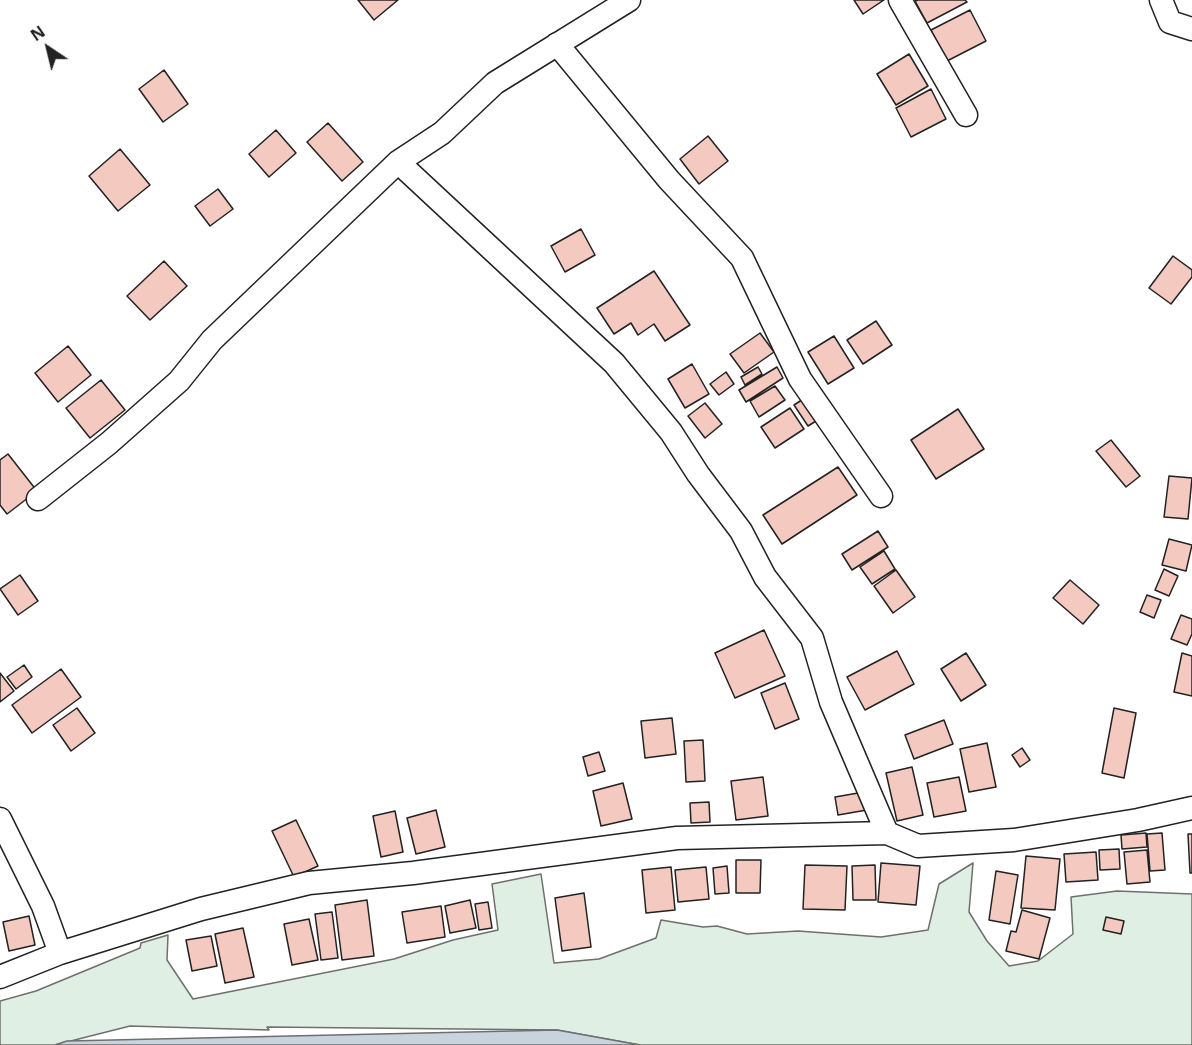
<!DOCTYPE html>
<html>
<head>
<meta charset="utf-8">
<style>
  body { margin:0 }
  #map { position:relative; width:1192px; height:1045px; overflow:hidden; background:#fff; font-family:"Noto Sans",sans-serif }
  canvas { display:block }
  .north { position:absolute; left:18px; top:18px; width:60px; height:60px; -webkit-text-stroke:4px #fff; paint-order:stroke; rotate:325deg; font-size:16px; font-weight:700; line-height:24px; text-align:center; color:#222 }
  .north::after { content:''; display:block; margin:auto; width:21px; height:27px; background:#222; clip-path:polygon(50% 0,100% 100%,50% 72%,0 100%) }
</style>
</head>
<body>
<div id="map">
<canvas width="1192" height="1045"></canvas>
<div class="north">N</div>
</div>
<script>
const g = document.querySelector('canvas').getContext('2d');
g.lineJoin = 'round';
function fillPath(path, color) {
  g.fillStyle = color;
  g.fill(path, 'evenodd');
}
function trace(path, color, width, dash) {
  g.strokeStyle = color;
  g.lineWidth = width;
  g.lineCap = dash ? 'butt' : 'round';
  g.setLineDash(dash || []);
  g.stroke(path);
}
const green = new Path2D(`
  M973,863l-4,49 18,29 22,25 29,-5 35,-27 -2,-37 46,-6 75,3v151h-552l-83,-15 -290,-3 2,3 -139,-4 -75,19h-55v-44l36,-10 104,-43 1,-5 27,-8 -1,25 26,39 201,-40 59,-19 45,-10 -6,-46 49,-10 13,89 45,-4 57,-21 5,-18 42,7 14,-1 30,8 51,-3 83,6 47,-7 11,-46z`);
const water = new Path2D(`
  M557,1030l83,15h-585l12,-4z`);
const building = new Path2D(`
  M358,0h40l-24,20z
  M854,0h30l-21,14z
  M918,0h47l2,2 -40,21 -12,-22z
  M970,10l16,31 -39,20 -16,-31z
  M909,54l19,32 -32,19 -19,-31z
  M164,70l24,34 -25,18 -24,-33z
  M931,89l15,30 -35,18 -15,-29z
  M328,123l35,39 -21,19 -35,-39z
  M276,130l20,23 -27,24 -20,-23z
  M708,136l20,25 -29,23 -19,-25z
  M120,149l30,36 -32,26 -29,-35z
  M218,189l15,20 -23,17 -15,-20z
  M581,229l14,26 -30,17 -14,-26z
  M1173,256l19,14v7l-21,27 -22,-16z
  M164,261l23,25 -37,34 -23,-24z
  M654,271l36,54 -25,16 -11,-17 -16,11 -7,-12 -17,11 -17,-26z
  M876,321l16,24 -29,19 -16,-24z
  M760,333l14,19 -30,21 -14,-19z
  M834,336l20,32 -26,16 -20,-32z
  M68,346l23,29 -33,27 -23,-29z
  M692,364l17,30 -24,14 -17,-29z
  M758,367l4,7 -17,11 -4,-8z
  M777,367l6,11 -37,24 -7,-12z
  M726,372l8,12 -15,11 -9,-11z
  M101,380l24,30 -35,28 -24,-30z
  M775,386l10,14 -26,17 -9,-16z
  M808,396l13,22 -13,8 -14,-21z
  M705,403l17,21 -17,14 -17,-22z
  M790,408l14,21 -29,19 -14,-21z
  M958,409l26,40 -48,30 -25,-39z
  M1111,440l29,36 -14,11 -30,-36z
  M8,454l29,37 -30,23 -7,-9v-45z
  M838,467l19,28 -75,49 -19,-29z
  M1169,476l23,2 -4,41 -24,-2z
  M878,531l10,16 -36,23 -10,-16z
  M1169,539l23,6 -6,26 -24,-6z
  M884,551l11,18 -23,15 -12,-17z
  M1164,569l14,7 -9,20 -14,-6z
  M896,570l19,27 -22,16 -19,-27z
  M20,575l18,26 -20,14 -18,-26z
  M1070,580l29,25 -16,19 -30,-26z
  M1147,595l14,5 -7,18 -14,-6z
  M1181,615l11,4v15l-5,11 -16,-6z
  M764,630l21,46 -50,22 -20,-45z
  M897,651l17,33 -49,26 -18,-33z
  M966,653l20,32 -25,16 -20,-32z
  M1182,653l10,3v40l-18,-4z
  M24,665l8,12 -16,12 -9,-12z
  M61,669l20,28 -49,36 -20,-28z
  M0,673l14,18 -14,11z
  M785,683l14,36 -24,10 -14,-36z
  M77,708l18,25 -24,18 -18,-26z
  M1114,708l22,5 -12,65 -22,-5z
  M672,718l4,36 -31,4 -4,-37z
  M944,720l9,24 -39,15 -9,-24z
  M703,740l2,41 -19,1 -2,-41z
  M987,743l9,44 -27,5 -9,-43z
  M1022,748l8,12 -10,7 -8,-12z
  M599,752l6,19 -17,5 -5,-19z
  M912,767l11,48 -26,6 -11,-48z
  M763,777l5,39 -32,4 -5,-39z
  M959,777l7,34 -32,6 -7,-34z
  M623,783l9,36 -31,7 -8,-35z
  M864,792l3,18 -29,5 -3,-18z
  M709,802l1,20 -19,1 -1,-20z
  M436,810l9,37 -29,7 -9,-36z
  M395,811l8,41 -22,5 -8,-41z
  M296,820l22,46 -24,11 -22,-46z
  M1146,833l1,14 -25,2 -1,-14z
  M1162,833l3,37 -15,1 -3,-37z
  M1188,834h4v39h-2z
  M1119,849l1,20 -20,1 -1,-20z
  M1147,850l3,32 -23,2 -3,-32z
  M1096,852l2,28 -32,2 -2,-28z
  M1026,856l34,3 -5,51 -34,-2z
  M736,860h25l-1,33h-24z
  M881,863l39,3 -4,39 -38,-3z
  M805,865l42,1 -2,44 -42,-1z
  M875,865l1,35h-23l-1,-34z
  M727,866l2,27 -14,1 -2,-26z
  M671,867l4,43 -29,3 -4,-43z
  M706,867l3,32 -31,3 -3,-32z
  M996,871l22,4 -8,49 -21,-4z
  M584,893l7,54 -29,4 -7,-53z
  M367,900l7,56 -32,4 -7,-55z
  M470,900l6,28 -26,5 -5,-27z
  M488,902l4,26 -13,2 -4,-26z
  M441,906l4,31 -38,6 -5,-31z
  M1022,910l28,8 -11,41 -33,-8 5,-20 5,1z
  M332,912l6,46 -17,2 -6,-46z
  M29,916l6,29 -26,6 -6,-29z
  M1106,917l18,4 -3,13 -18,-4z
  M309,919l9,41 -26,5 -8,-41z
  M243,928l11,49 -29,6 -10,-49z
  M211,936l6,30 -25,5 -6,-31z`);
const minor = new Path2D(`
  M900,0l66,115
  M1161,0l9,22 22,7
  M557,44l112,136 73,78 58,121 81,117
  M398,162l216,201 57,69 27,42 43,57 24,46 47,61 19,64 56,131
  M38,499l71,-56 70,-62 33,-41 186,-178 44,-29 53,-50 134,-83
  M0,819l43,87 17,47
  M0,977l60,-24 141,-44 108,-26 104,-10 264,-35 210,-5 31,13 96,-6 124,-20 54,-12`);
fillPath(green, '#e0efe3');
trace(green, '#6f6f6f', 1.5);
fillPath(water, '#c7d3dd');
trace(water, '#6f6f6f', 1.5);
fillPath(building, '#f3c9c0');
trace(building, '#222', 1.5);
trace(minor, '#222', 25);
trace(minor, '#fff', 22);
</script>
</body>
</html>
